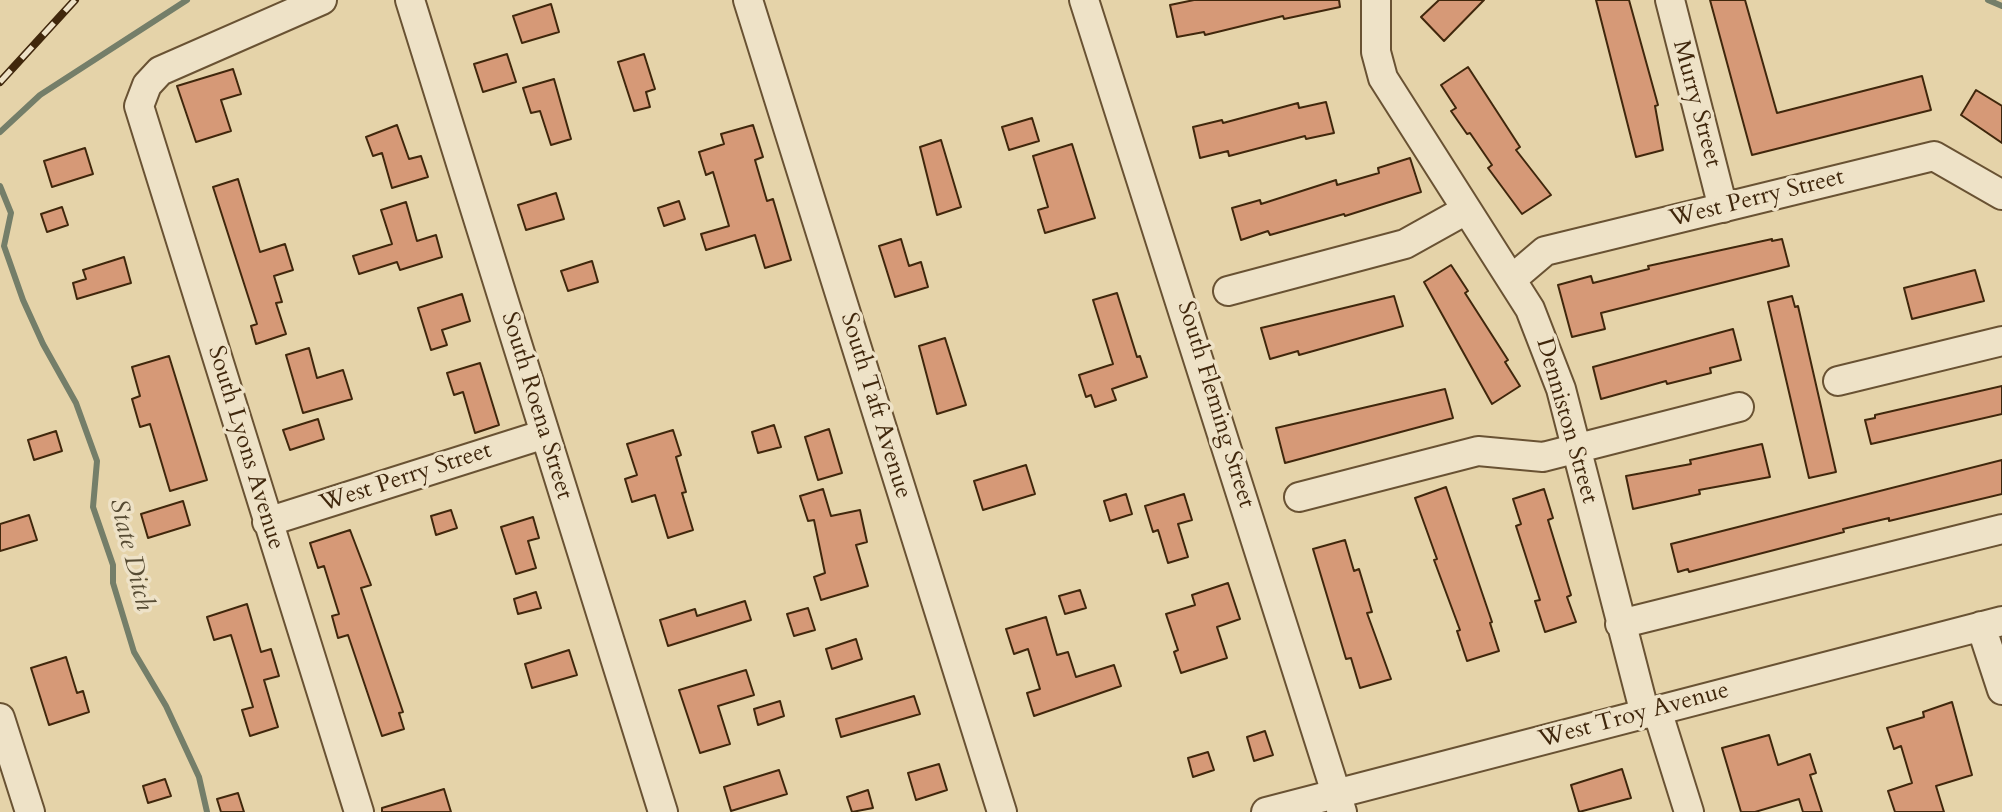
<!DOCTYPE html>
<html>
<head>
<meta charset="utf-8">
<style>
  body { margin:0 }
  canvas { display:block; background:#e5d3a9 }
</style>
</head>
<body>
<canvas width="2002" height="812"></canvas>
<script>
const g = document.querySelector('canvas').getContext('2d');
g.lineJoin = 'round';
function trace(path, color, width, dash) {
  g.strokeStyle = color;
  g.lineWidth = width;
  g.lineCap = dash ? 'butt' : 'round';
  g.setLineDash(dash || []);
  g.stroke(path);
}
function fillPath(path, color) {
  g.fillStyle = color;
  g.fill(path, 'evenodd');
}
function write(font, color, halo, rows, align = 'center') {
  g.font = font + ' Cardo,serif';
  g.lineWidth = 7;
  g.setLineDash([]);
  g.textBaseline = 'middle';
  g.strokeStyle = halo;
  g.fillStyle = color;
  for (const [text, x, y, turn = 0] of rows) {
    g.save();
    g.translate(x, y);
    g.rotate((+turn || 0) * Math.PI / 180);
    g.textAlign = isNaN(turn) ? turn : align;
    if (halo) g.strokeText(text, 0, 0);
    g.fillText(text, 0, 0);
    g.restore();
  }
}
const stream = new Path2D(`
  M1988,0l14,6
  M0,132l40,-37 147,-95
  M0,186l11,27 -7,33 19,54 20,44 33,59 21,58 -4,46 20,58v18l21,69 32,54 33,71 8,35`);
const building = new Path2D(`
  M1194,0h145l1,7 -56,12 -1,-3 -78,19 -1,-3 -27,5 -7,-32z
  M1439,0h45l-40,41 -23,-24z
  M1596,0h33l29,105 -3,1 8,44 -27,7z
  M1710,0h35l32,113 145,-37 9,34 -179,45z
  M551,4l8,28 -37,11 -9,-27z
  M507,54l9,28 -33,10 -9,-28z
  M644,54l11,35 -9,3 4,15 -16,4 -16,-49z
  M1468,67l52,80 -4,3 35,45 -29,19 -34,-46 4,-3 -22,-32 -3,1 -16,-23 5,-3 -15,-23z
  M233,69l8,25 -20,6 10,31 -35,11 -19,-56z
  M554,79l17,60 -20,6 -11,-34 -9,2 -8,-25z
  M1976,90l26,16v37l-41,-28z
  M1326,102l8,31 -28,6 -1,-3 -76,20 -1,-5 -28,7 -7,-31 29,-7 1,3 75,-20 1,5z
  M1032,118l7,23 -30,9 -7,-23z
  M397,125l12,34 12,-3 7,21 -36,11 -10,-35 -9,3 -7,-19z
  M753,125l10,32 -8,3 12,41 6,-2 18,61 -26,8 -10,-33 -49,15 -5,-16 28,-8 -16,-54 -7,3 -7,-23 25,-8 -3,-10z
  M941,140l20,67 -24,8 -17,-68z
  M1072,144l23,74 -50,15 -7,-23 10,-3 -15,-51z
  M85,148l8,26 -41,13 -8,-26z
  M1410,158l11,34 -76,24 -1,-2 -74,21 -2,-4 -27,9 -9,-32 28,-8 1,4 75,-24 1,5 42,-12 -1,-5z
  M238,179l22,73 25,-8 8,26 -19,6 8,26 -6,1 10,31 -30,10 -5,-18 6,-2 -44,-137z
  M556,193l8,26 -38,11 -8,-25z
  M679,201l6,18 -21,7 -6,-18z
  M406,202l11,39 19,-6 6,22 -42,13 -3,-8 -38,12 -6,-18 39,-12 -11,-34z
  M62,207l6,18 -21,7 -6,-18z
  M901,239l8,27 12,-4 7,25 -33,10 -16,-51z
  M1772,239v2l10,-2 7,27 -188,47 4,16 -33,8 -14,-52 33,-9 2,7 56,-14 -1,-3z
  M124,257l7,26 -54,16 -4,-16 13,-4 -3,-9z
  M592,261l6,21 -30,9 -7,-20z
  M1451,265l17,26 -3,2 43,67 -3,2 15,24 -28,18 -68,-122z
  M1975,270l9,31 -72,18 -8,-31z
  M1117,293l20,64 3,-1 7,21 -35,12 4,11 -21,7 -4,-12 -5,2 -7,-22 34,-11 -20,-64z
  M462,294l8,27 -28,9 5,15 -16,5 -13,-42z
  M1394,296l9,30 -104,29 -1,-4 -28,8 -9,-31z
  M1792,296l3,11 3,-1 38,166 -27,6 -41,-176z
  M1733,329l8,31 -31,8 1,5 -44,11 -1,-3 -65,18 -8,-32z
  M945,338l21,67 -29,9 -18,-68z
  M309,348l8,30 26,-8 9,29 -49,14 -17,-58z
  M169,356l38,124 -37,11 -20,-67 -10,3 -8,-28 8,-3 -8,-29z
  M480,363l19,62 -24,8 -12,-41 -9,3 -7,-22z
  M2002,386v28l-131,30 -6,-24 10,-2v-3z
  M1445,389l8,29 -168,45 -9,-35z
  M318,419l6,20 -34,11 -7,-20z
  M774,425l7,22 -23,6 -6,-21z
  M829,429l13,44 -24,7 -13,-43z
  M673,430l8,25 -5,2 10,35 -4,1 11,37 -25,8 -13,-43 -23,7 -7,-23 12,-4 -10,-31z
  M56,431l6,20 -28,9 -6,-20z
  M1762,444l8,33 -71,13 1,4 -67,15 -7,-33 65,-12 -1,-4z
  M2002,460v34l-113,27v-3l-46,11 1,3 -155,40 -1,-3 -10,3 -7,-28z
  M1026,465l9,29 -52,16 -9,-29z
  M1446,487l46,135 -2,1 9,28 -32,10 -10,-30 3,-1 -26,-70 3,-1 -22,-61z
  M823,489l8,27 29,-6 7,32 -11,3 12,41 -47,14 -7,-23 11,-4 -11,-53 -6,1 -8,-25z
  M1544,489l9,29 -5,2 23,75 -4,2 9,25 -31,10 -10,-31 5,-1 -24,-74 5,-2 -8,-25z
  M1126,494l6,20 -22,7 -6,-20z
  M1184,494l8,26 -14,4 10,33 -20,6 -10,-33 -5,2 -8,-26z
  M183,501l7,24 -42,13 -7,-24z
  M451,510l6,18 -21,7 -5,-19z
  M29,515l8,25 -37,11v-27z
  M533,517l6,21 -11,3 8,27 -20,6 -15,-47z
  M350,530l21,55 -10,3 42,124 -4,1 5,16 -22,7 -34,-101 -10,3 -6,-22 7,-2 -15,-48 -6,2 -8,-25z
  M1345,540l9,31 5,-2 13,43 -5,1 24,66 -31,9 -9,-30 -5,1 -33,-110z
  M1228,583l12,36 -23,8 10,31 -46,15 -7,-21 4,-2 -12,-36 29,-9 -3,-10z
  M1080,590l6,18 -21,6 -6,-18z
  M536,592l5,16 -23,6 -4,-15z
  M745,601l6,19 -83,26 -8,-26 35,-11 2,7z
  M247,604l14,48 10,-3 8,27 -15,4 14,47 -28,9 -8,-26 11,-3 -22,-72 -17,5 -7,-23z
  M808,608l7,22 -21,6 -7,-22z
  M1046,617l11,38 11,-3 8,25 38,-12 7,21 -87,30 -7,-23 13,-4 -12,-40 -14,5 -8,-25z
  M856,639l6,20 -30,10 -6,-20z
  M569,650l8,25 -45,13 -7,-24z
  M66,657l11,36 6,-2 6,21 -40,13 -18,-57z
  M746,670l8,25 -36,11 12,38 -30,9 -21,-63z
  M914,696l6,18 -79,23 -5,-18z
  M780,701l4,15 -26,9 -4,-16z
  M1952,702l20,73 -36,11 8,26h-49l-7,-21 24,-8 -11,-37 -7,3 -7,-21 37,-11 -1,-5z
  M1265,731l8,24 -19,6 -7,-24z
  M1769,735l9,30 32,-11 6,19 -6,2 12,37h-19l-4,-13 -44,13h-14l-19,-64z
  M1208,752l6,18 -21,7 -5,-19z
  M939,764l8,26 -31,10 -8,-27z
  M1622,769l9,29 -52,14 -8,-27z
  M779,770l8,24 -56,17 -7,-24z
  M165,779l6,17 -23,7 -5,-17z
  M444,789l7,23h-69v-4z
  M868,790l5,18 -21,4 -5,-15z
  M238,793l6,19h-23l-4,-13z`);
const minor = new Path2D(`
  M322,0l-162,71 -13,14 -8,21 220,706
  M410,0l253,812
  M748,0l254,812
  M1084,0l258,812
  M1376,0v52l7,26 147,231 31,80 84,325
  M1670,0l53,208
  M1512,279l33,-28 389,-95 68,39
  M1228,291l177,-47 61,-34
  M1838,381l164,-40
  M1299,497l179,-46 65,6 196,-50
  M267,522l278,-88
  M1620,624l382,-95
  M1981,626l21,64
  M1657,710l32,102
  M0,718l30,94
  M1266,812l736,-191`);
const rail = new Path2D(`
  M0,82l75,-82`);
const streetNames = [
  ["Murry Street",1696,104,75],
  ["West Perry Street",1757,199,-14],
  ["South Fleming Street",1215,405,73],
  ["South Roena Street",536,406,73],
  ["South Taft Avenue",875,406,73],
  ["Denniston Street",1566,421,74],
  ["South Lyons Avenue",245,448,73],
  ["West Perry Street",406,478,-18],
  ["West Troy Avenue",1634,716,-15]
];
const waterNames = [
  ["State Ditch",130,555,76]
];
trace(stream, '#747e69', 6);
fillPath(building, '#d69977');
trace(building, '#40270c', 2);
trace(minor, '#695233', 32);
trace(minor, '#eee2c7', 28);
trace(rail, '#40270c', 8);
trace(rail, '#eee2c7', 5, [16]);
write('24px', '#40270c', '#eee2c7', streetNames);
write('italic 26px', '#564b33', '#eee2c7', waterNames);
</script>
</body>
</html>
